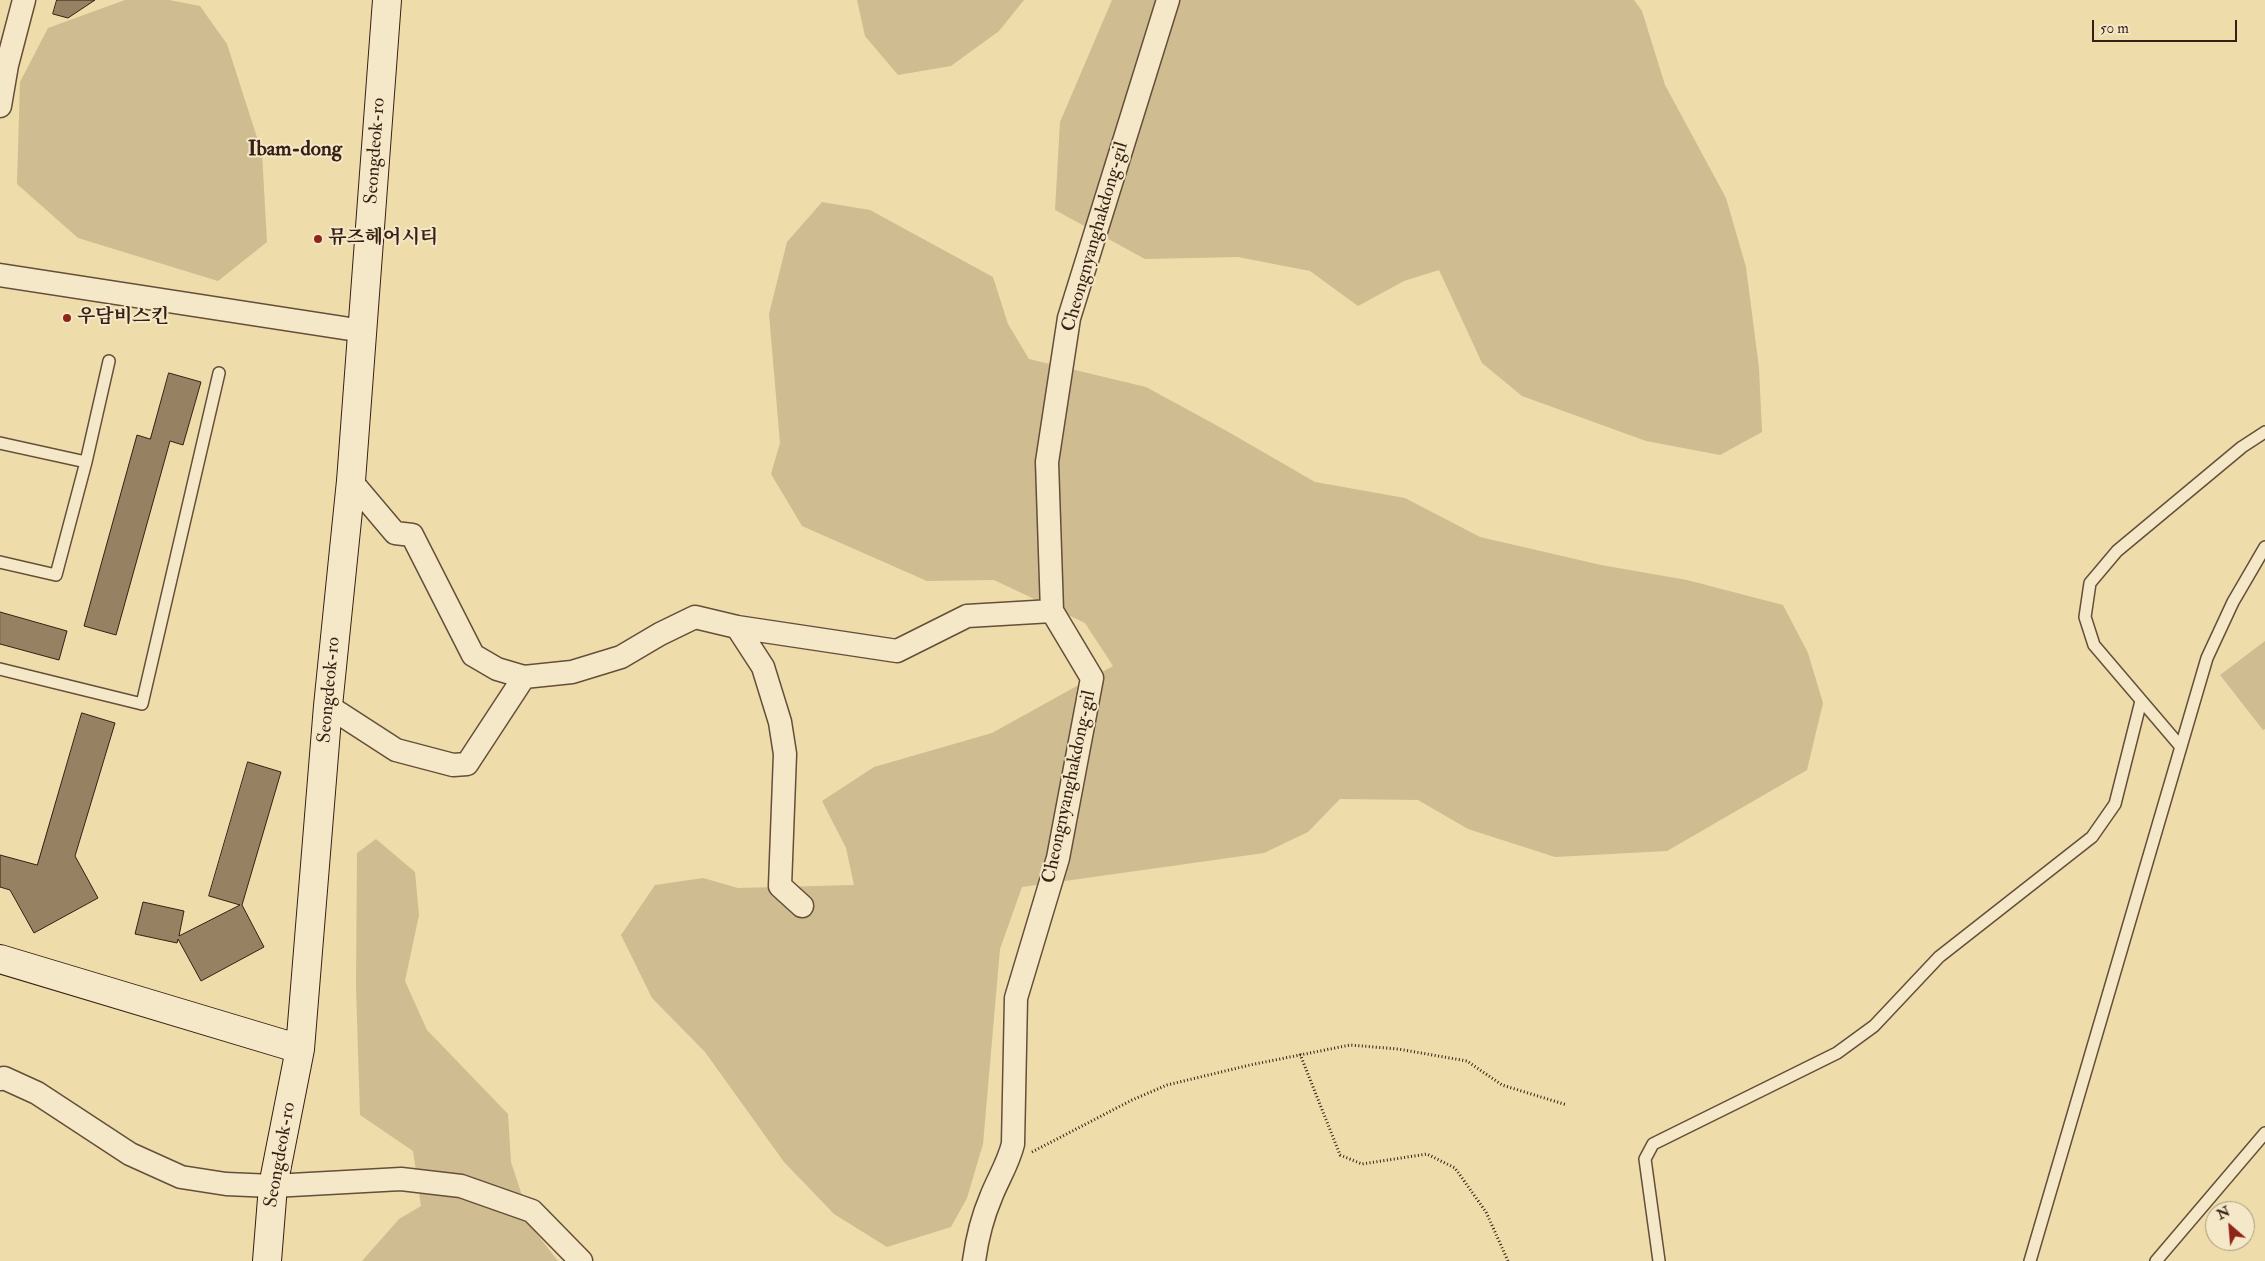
<!DOCTYPE html>
<html>
<head>
<meta charset="utf-8">
<style>
  body { margin:0 }
  #map { position:relative; width:2265px; height:1261px; overflow:hidden; background:#eedcaa; font-family:"IM FELL Double Pica",serif }
  canvas { display:block }
  .north { position:absolute; left:2205px; top:1201px; width:50px; height:50px; box-sizing:border-box; background:#f4e8c8; border:1px solid #a89880; border-radius:50%; rotate:333deg; font-size:14px; font-weight:700; line-height:20px; text-align:center; color:#371f15 }
  .north::after { content:''; display:block; margin:auto; width:18px; height:22px; background:#8f2418; clip-path:polygon(50% 0,100% 100%,50% 72%,0 100%) }
  .scale { position:absolute; left:2092px; top:20px; width:145px; height:22px; box-sizing:border-box; border:2px solid #371f15; border-top:0; padding-left:6px; font-size:15px; line-height:18px; white-space:nowrap; color:#371f15; -webkit-text-stroke:4px #f4e8c8; paint-order:stroke }
</style>
</head>
<body>
<div id="map">
<canvas width="2265" height="1261"></canvas>
<div class="north">N</div>
<div class="scale">50 m</div>
</div>
<script>
const g = document.querySelector('canvas').getContext('2d');
g.lineJoin = 'round';
function fillPath(path, color) {
  g.fillStyle = color;
  g.fill(path, 'evenodd');
}
function trace(path, color, width, dash) {
  g.strokeStyle = color;
  g.lineWidth = width;
  g.lineCap = dash ? 'butt' : 'round';
  g.setLineDash(dash || []);
  g.stroke(path);
}
function write(font, color, halo, rows, align = 'center') {
  g.font = font + ' "IM FELL Double Pica","Noto Serif KR",serif';
  g.lineWidth = 4;
  g.setLineDash([]);
  g.textBaseline = 'middle';
  g.strokeStyle = halo;
  g.fillStyle = color;
  for (const [text, x, y, turn = 0] of rows) {
    g.save();
    g.translate(x, y);
    g.rotate((+turn || 0) * Math.PI / 180);
    g.textAlign = isNaN(turn) ? turn : align;
    if (halo) g.strokeText(text, 0, 0);
    g.fillText(text, 0, 0);
    g.restore();
  }
}
const green = new Path2D(`
  M125,0h44l31,6 27,38 35,109 5,89 -49,39 -140,-43 -61,-54 3,-102 28,-54z
  M857,0h167l-25,31 -48,35 -53,9 -33,-39z
  M1112,0h522l8,11 23,74 61,113 20,69 13,101 3,64 -42,23 -74,-14 -124,-45 -40,-33 -43,-93 -35,11 -46,25 -48,-35 -72,-14 -93,2 -90,-49 5,-88z
  M822,202l48,8 123,67 15,47 21,35 117,28 79,43 90,52 90,16 75,39 121,28 86,15 96,25 25,48 15,50 -16,67 -140,81 -112,6 -87,-28 -50,-29 -78,-1 -32,33 -44,21 -242,34 -22,62 -17,195 -16,54 -16,29 -64,20 -53,-33 -50,-52 -79,-110 -53,-54 -31,-63 34,-50 48,-7 35,10 116,-3 -8,-37 -24,-47 52,-34 118,-34 121,-67 -28,-43 -91,-43 -67,1 -125,-55 -31,-52 9,-31 -11,-129 18,-72z
  M2265,641v88l-2,1 -43,-55z
  M376,839l39,33 4,43 -14,66 22,49 81,84 3,48 22,67 25,32h-196l37,-42 22,-13 -8,-55 -53,-36 -4,-129 1,-133z`);
const building = new Path2D(`
  M57,0h38l-27,18 -15,-4z
  M169,373l32,9 -18,63 -13,-4 -54,194 -32,-9 53,-191 13,4z
  M0,612l67,19 -8,29 -59,-16z
  M82,713l33,10 -40,133 23,42 -64,35 -24,-43 -10,-3v-32l37,10z
  M248,762l33,10 -39,133 22,42 -63,34 -23,-42 -1,4 -42,-9 8,-32 41,9 -5,25 61,-31 -31,-9z`);
const path = new Path2D(`
  M1300,1054l40,101 22,9 65,-10 28,14 31,44 22,49
  M1032,1152l100,-52 35,-15 83,-20 100,-20 48,4 69,12 35,24 65,20`);
const lane = new Path2D(`
  M0,443l86,19
  M0,562l56,13 30,-113 23,-101
  M0,669l142,35 77,-331
  M2181,747l-87,-102 -9,-28 5,-34 27,-32 125,-104 23,-15
  M1659,1261l-14,-102 8,-15 184,-91 37,-27 65,-69 153,-120 23,-33 26,-103
  M2030,1261l177,-603 26,-56 32,-55
  M2156,1261l109,-128`);
const street = new Path2D(`
  M0,106l7,-41 17,-65
  M0,275l363,56
  M351,481l44,52 17,2 61,120 24,14 27,8 48,-5 49,-15 39,-23 35,-17 42,10 160,24 70,-35 85,-5
  M737,627l26,40 17,55 5,32 -5,132 22,20
  M328,706l68,44 57,15 14,-1 57,-87
  M0,1079l4,-1 33,15 93,61 51,23 45,7 47,2 128,-7 60,7 71,25 49,50
  M974,1261c3,-22 8,-43 17,-64 7,-18 17,-33 22,-53l3,-146 42,-140 34,-180 -40,-67 -5,-149 22,-144 99,-318`);
const secondary = new Path2D(`
  M0,959l300,90
  M267,1261l6,-75 27,-137 28,-343 23,-225 36,-481`);
const markers = [
  [318,239,5,"#8f2418"],
  [67,318,5,"#8f2418"]
];
const streetNames = [
  ["Seongdeok-ro",376,151,-86],
  ["Cheongnyanghakdong-gil",1096,237,-74],
  ["Seongdeok-ro",330,690,-85],
  ["Cheongnyanghakdong-gil",1070,787,-78],
  ["Seongdeok-ro",281,1155,-80]
];
const poiNames = [
  ["뮤즈헤어시티",328,239],
  ["우담비스킨",77,318]
];
const quarterNames = [
  ["Ibam-dong",295,150]
];
fillPath(green, '#cfbc91');
fillPath(building, '#968162');
trace(building, '#371f15', 1);
trace(lane, '#654e3a', 14);
trace(street, '#654e3a', 25);
trace(secondary, '#371f15', 30);
trace(path, '#371f15', 3, [1, 2.5]);
trace(lane, '#f4e8c8', 11);
trace(street, '#f4e8c8', 22);
trace(secondary, '#f4e8c8', 28);
for (const [x, y, r, color] of markers) {
  const dot = new Path2D();
  dot.arc(x, y, r, 0, 2 * Math.PI);
  g.fillStyle = color;
  g.fill(dot);
  trace(dot, '#f4e8c8', 2);
}
write('19px', '#371f15', '#f4e8c8', streetNames);
write('bold 19px', '#371f15', '#f4e8c8', poiNames, 'left');
write('bold 21px', '#371f15', '#f4e8c8', quarterNames);
</script>
</body>
</html>
